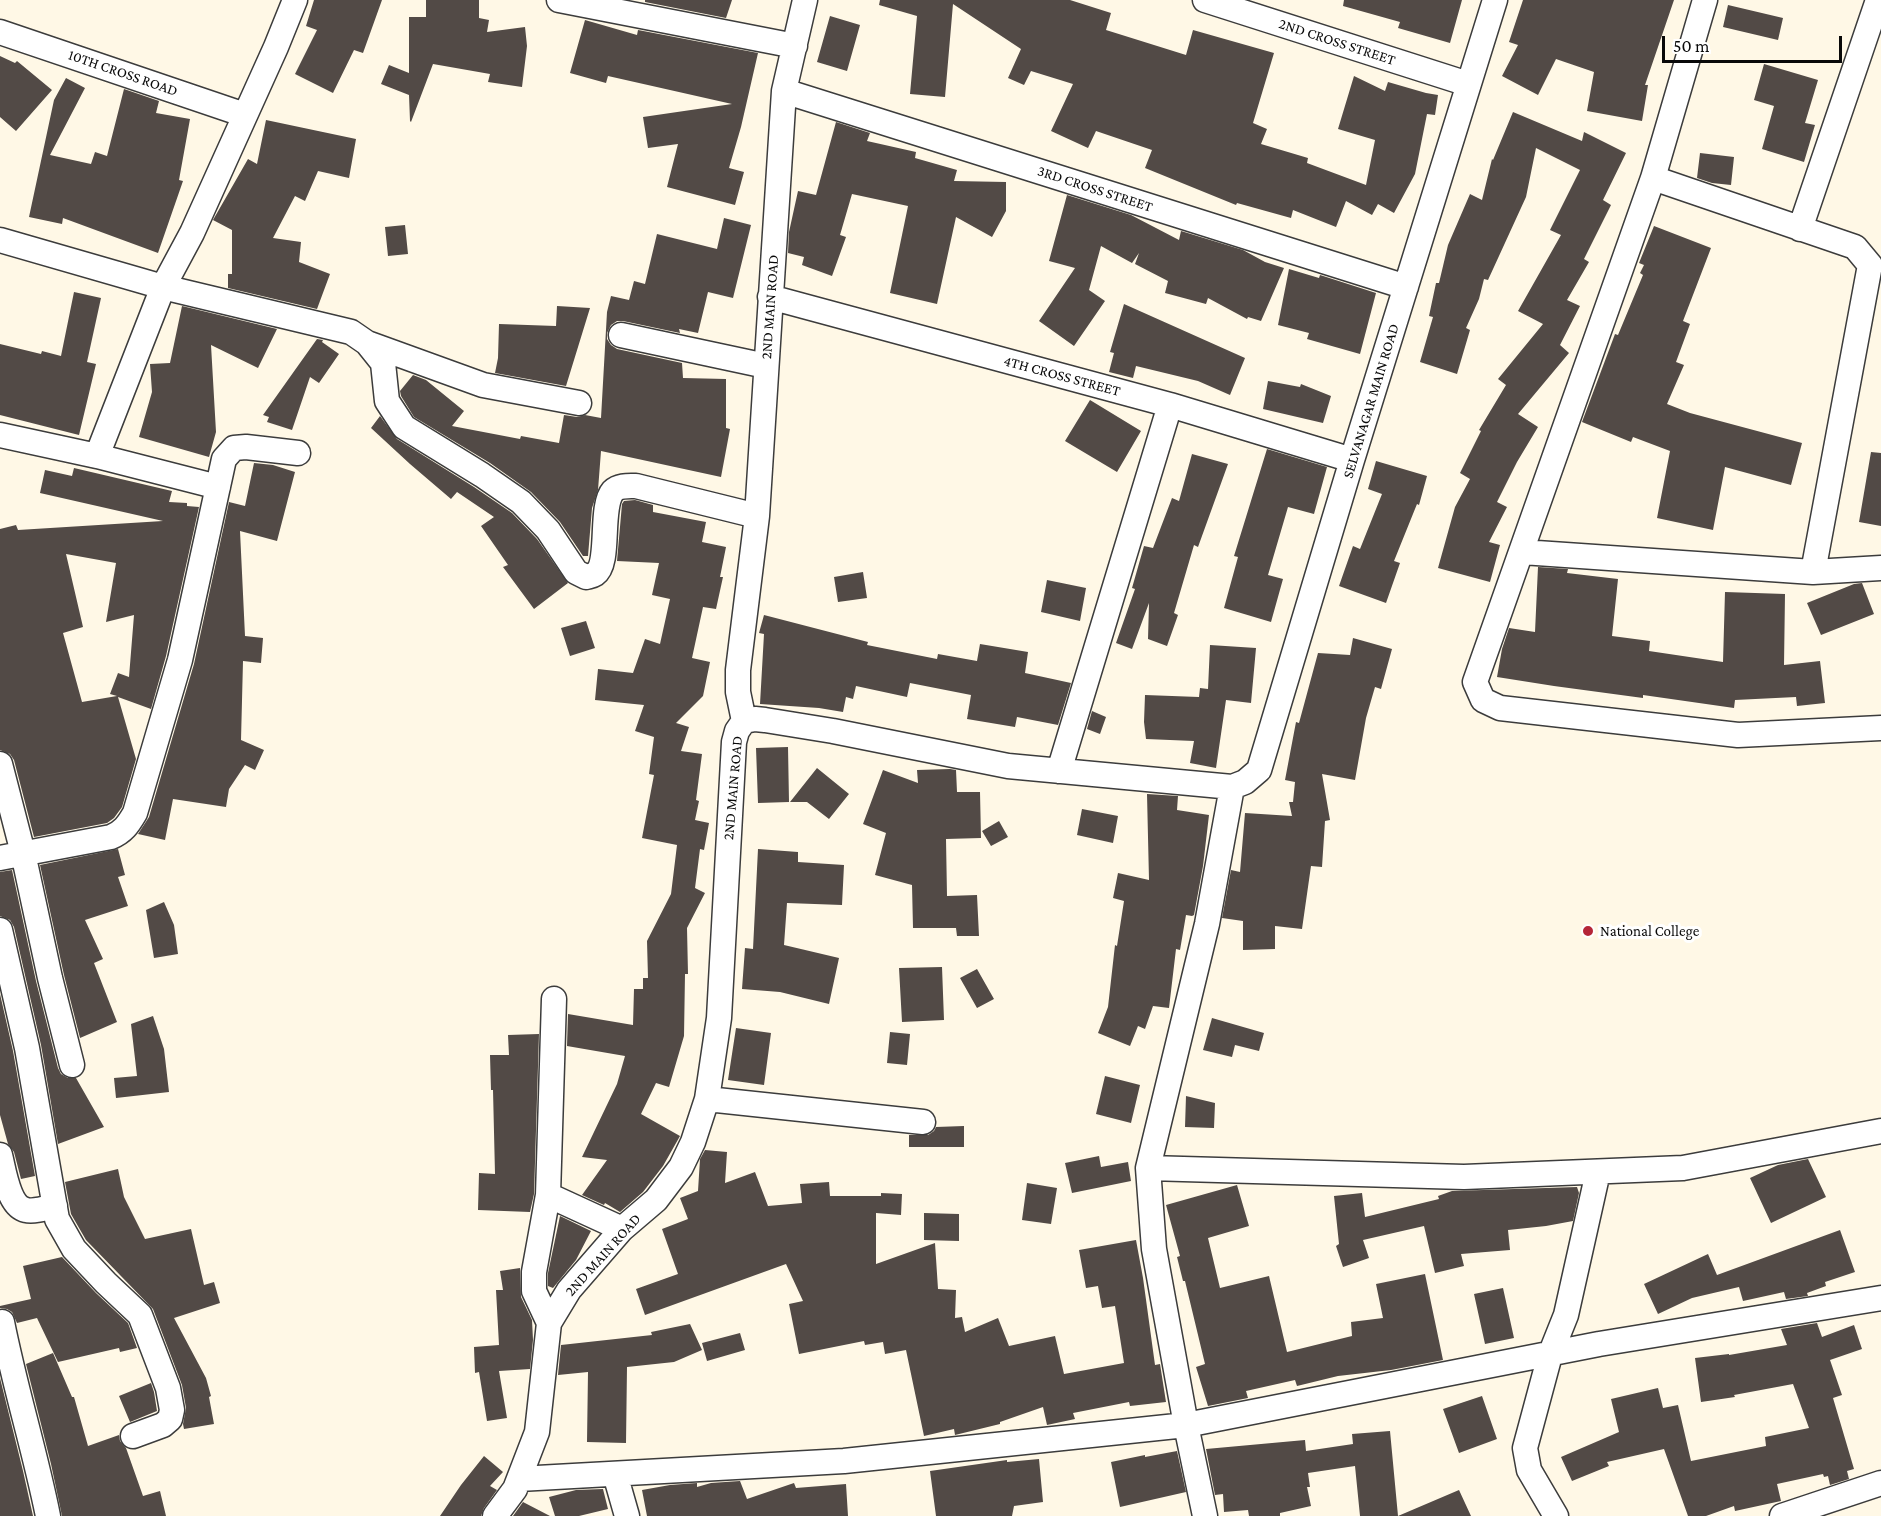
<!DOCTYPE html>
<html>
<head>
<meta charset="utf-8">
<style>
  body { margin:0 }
  #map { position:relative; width:1881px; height:1516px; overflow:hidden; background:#fff8e6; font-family:"Crimson Pro",serif }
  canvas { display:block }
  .scale { position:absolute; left:1662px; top:36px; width:180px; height:27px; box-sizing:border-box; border:3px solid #090909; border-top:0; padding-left:8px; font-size:18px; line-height:21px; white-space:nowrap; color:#090909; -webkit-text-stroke:4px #fff; paint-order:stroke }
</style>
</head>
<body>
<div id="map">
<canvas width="1881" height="1516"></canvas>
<div class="scale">50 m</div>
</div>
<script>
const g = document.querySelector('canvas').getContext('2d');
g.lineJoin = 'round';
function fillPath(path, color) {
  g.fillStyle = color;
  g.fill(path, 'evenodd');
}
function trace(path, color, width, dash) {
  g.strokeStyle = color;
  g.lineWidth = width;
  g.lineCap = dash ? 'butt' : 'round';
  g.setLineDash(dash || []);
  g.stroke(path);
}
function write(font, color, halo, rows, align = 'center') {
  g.font = font + ' "Crimson Pro",serif';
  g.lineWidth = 6;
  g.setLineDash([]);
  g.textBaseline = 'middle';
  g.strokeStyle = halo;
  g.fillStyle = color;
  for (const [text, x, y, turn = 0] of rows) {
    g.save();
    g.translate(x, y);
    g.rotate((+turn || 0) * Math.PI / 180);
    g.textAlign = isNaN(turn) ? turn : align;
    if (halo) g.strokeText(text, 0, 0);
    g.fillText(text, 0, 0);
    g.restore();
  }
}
const building = new Path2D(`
  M314,0h68l-19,53 -9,-3 -21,43 -38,-19 22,-44 -11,-4z
  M426,0h53v18l10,2 -2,12 38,-5 2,19 -5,41 -34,-5 2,-8 -57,-10 -22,58 -1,-1 -1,-26 -28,-11 8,-19 20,8v-56h17z
  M645,0h87l-6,18 -81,-16z
  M880,0h190l41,13 -5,17 80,25 7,-25 81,23 -21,70 14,6 -6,15 47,14 -1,5 59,22 9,-45 -37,-11 16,-53 31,15 3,-9 38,11 12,2 -3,20 -8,-1 -12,60 -21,39 -16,-9 -6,11 -26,-14 -10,26 -43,-17 -2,8 -54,-15 -1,2 -91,-37 7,-18 -56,-19 -8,17 -37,-17 22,-47 -42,-13 -7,14 -16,-7 13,-29 -68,-45 -8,93 -35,-3 7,-78 -38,-11z
  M1344,0h118l-12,43 -52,-15 2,-6 -57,-16z
  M1523,0h151l-29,85h3l-6,36 -55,-10 7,-39 -38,-13 -18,36 -36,-19 16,-31 -9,-3z
  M1728,5l55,13 -5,22 -55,-13z
  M830,16l30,9 -13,46 -30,-9z
  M585,20l52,15 1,-5 120,23 -17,74 -12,41 15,4 -9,33 -68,-18 11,-43 -30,4 -5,-31 89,-13 -124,-28 -2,7 -36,-10z
  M0,56l15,7 2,-2 35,29 -36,41 -16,-14z
  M1764,64l54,16 -13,43 10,2 -11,37 -42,-13 12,-43 -20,-6z
  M66,78l19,10 -35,67 41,9 4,-12 12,4 17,-67 35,12 -3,12 34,6 -11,61 4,1 -25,72 -95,-35 -1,6 -33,-7 25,-117z
  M1513,112l69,29 2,-9 42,21 -23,47 8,5 -27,54 5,3 -22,38 13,6 -20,39 9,8 -51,61 20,13 -21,35 -20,40 10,5 -18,35 11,3 -10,37 -52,-14 17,-61 15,-28 -10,-6 21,-42 -2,-1 27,-45 -8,-6 45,-55 -25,-13 43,-76 -11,-5 30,-60 -44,-22 -10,49 -38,83 -4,-1 -5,20 -13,29 4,2 -13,44 -37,-12 13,-45 -4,-1 7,-33h3l9,-38 22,-51 12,6 10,-41 1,1z
  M266,120l90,19 -7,39 -31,-7 -13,30 -10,-5 -22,42 28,4 -2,20 31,12 -13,35 -89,-21v-14h4v-44l-19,-10 35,-61 9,5z
  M836,122l34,11 -3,8 49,11 -1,6 42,12 -3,11 52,1v29l-14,26 -36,-20 -19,87 -47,-11 18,-87 -56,-12 -12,41 6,2 -14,39 -30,-11 2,-8 -16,-4 1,-21 9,-41 18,4z
  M1700,153l34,4 -3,28 -19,-2 -15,-5z
  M1067,195l64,20 48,25 2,-9 62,19 22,12 19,6 -23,53 -13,-4 -1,2 -39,-21 -2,6 -41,-11 3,-12 -33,-17 4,-11 -7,10 -31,-17 -12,44 16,11 -31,45 -35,-25 36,-53 -26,-7z
  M724,218l27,7 -18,73 -25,-6 -10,41 -19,-4 1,4 -57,-12h-6l-6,4 -4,8v6l4,6 6,4 65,14 1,15 43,1v49l4,1 -9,48 -120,-26 -3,39 -6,18 -4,48h-5l-23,-34 -29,-30 -41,-29 -76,-46 -13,-21 -1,-5 13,-16 13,5 38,31 -12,15 68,13 1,-3 38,7 5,-28 13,2 8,-2 16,3 6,-106 4,-16 18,4 5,-19 11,3 12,-50 60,15z
  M405,225l3,29 -20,2 -3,-29z
  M1654,226l57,22 -28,73 7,3 -14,38 8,3 -17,39 23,9 112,30 -11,42 -66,-18 -12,63 -56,-12 13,-67 -37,-14 -2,5 -49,-20 33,-88 3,1 25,-60 -3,-2 4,-8 -5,-2z
  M1289,269l30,9 1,-3 56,18 -16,61 -53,-15 2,-6 -31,-8z
  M74,292l27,6 -14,64 9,2 -17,71 -79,-20v-71l41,10 1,-3 19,5z
  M1124,304l121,54 -15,37 -32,-14 -62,-15 -3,12 -24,-6 5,-19 -4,-1z
  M182,306l95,23 -19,39 -47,-23 5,87 -7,25 -70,-20 13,-45 -2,-28 20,-1z
  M557,306l33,2 -24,78 -71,-13 3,-15 1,-34 57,2z
  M317,339l6,1 -1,2 17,12 -20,29 -9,-6 -18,53 -25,-8 2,-5 -6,-2z
  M1268,381l32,6 1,-3 30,12 -8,27 -60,-14z
  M1090,400l51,31 -24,41 -52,-31z
  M380,416l17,23 77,48 38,26 25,26 31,44 -34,26 -31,-42 5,-2 -27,-39 13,-9 -37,-25 -6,7 -41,-35 -39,-36z
  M1267,449l60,18 -13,47 -26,-7 -20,68 15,4 -12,43 -47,-14 14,-51 -4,-1z
  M1871,452l10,1v73l-22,-4z
  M1192,454l36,10 -30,83 -4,-2 -20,68 4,2 -11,31 -19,-7 1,-36 -17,46 -16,-6 19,-54 -3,-1 12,-42 9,2 19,-50 7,3z
  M1376,461l51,15 -8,29 -2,-1 -23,57 6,2 -14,40 -47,-17 14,-40 7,3 22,-55 -14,-5z
  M254,463l19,2 22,7 -18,69 -37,-10 5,105 18,2 -2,25 -18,-2 -2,79 23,10 -9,20 -10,-5 -16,24 -3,18 -53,-8 -8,41 -27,-6 11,-17 45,-153 35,-162 16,4z
  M74,468l98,23 -3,11 18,1v3l12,1 -33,149 -15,53 -33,-12 18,62 -14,48 -8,11 -7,5 -73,14 -20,-77 -4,-6 -10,-4v-221l16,-4 2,5 145,-9 -123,-28 5,-23 27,6zM66,554l50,9 -10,59 28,-7 -5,62 -11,-4 -8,21 7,2 -35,6 -19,-69 20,-6z
  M635,500l18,5v7l53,10 -4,20 24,5 -6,30h3l-7,32 -13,-2 -11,51 18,4 -7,34 -27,27 13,4 -8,24 21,3 -6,46 3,1 -4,19 14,3 -5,27 -4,-1 -5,39 10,5 -18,35 1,46h-3l-1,62 -15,51 -13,-4 -15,31 39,22 -17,30 -20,26 -23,20 -15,-9 -1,2 -22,-10 25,-35 -25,-3 35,-73 8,-28 -58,-10 1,-32 65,11 1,-36h9v-11h5l-1,-37 24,-47 6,-49 -35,-7 12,-63 -5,-1 5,-37 -19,-6 9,-26 -49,-5 3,-31 35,4 12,-34 15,5 10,-45 -18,-4 7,-32 -42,-2 5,-57 2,-3z
  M1538,567l30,2 -1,4 51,6 -6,57 38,5 -1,10 74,11 2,-70 60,2 -1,71 36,-4 5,42 -28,3 -1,-9 -61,3 -1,8 -91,-13v3l-89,-12 -57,-9 5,-28 7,-21 26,4z
  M863,572l4,26 -29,4 -4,-25z
  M1047,580l39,8 -6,33 -39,-9z
  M1862,583l12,31 -53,21 -14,-32 47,-19z
  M764,615l104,27 -1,3 70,14 1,-5 39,7 3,-17 48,8 -3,21 46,10 -13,42 -41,-8 -2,10 -48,-8 4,-24 -61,-12 -3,14 -51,-11 -3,13 -7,-2 -3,15 -24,-4 -59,-4 4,-70 -5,-1z
  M586,621l9,27 -25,8 -9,-28z
  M1353,638l39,11 -11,40 -6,-2 -9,31 -11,62 -33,-6 8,46 -5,1 -3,46 -11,-1 -9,63 -27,-3v23l-32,1v-29l-21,-3 9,-48 9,2 5,-59 47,3 -3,-14h4l2,-20 -10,-2 11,-58 3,1 19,-70 32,2z
  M1210,645l46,3 -5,55 -25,-3 -10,68 -26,-5 4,-22 -48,-2 -2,-17 1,-27 54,2 1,-9 8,1z
  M1092,711l14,6 -6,17 -13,-5z
  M788,747l1,55 -31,1 -2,-55z
  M817,768l32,26 -20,25 -22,-17h-17z
  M950,769l6,1 1,22h23l1,46 -35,1 1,57 30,-1 2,41h-22l-1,-8h-43l-1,-43 -37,-10 11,-42 -23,-9 20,-54 35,13 -1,-13z
  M1147,794l31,2 -1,14 32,5 -6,51 -9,49 -2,1 -6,-1 -6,35 -4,-1 -7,59 -16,-2 -8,23 -7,-3 -8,20 -32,-13 10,-26 7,-62 2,1 7,-45 -11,-3 5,-25 31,7z
  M1082,809l36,7 -5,27 -36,-8z
  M999,821l9,16 -17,9 -9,-15z
  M118,849l7,26 -7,2 10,29 -43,14 18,39 -9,4 23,59 -37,16 -16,-63 -24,-110z
  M758,849l40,3v10l46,3 -2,40 -55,-2 -3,42 55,13 -10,46 -49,-12 -38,-3 3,-41 8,1z
  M12,870l24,111 22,87 3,6 7,4h8l28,49 -46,17 -17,-99 -27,-118 -4,-7 -10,-4v-44z
  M164,902l10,23 4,29 -24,4 -8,-48z
  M942,967l2,53 -42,2 -3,-54z
  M977,969l17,30 -17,9 -17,-30z
  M0,994l13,57 22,125 -14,3 -7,-27 -6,-8 -8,-29z
  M153,1016l11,33 5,43 -53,6 -2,-20 23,-2 -6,-52z
  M1212,1018l52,15 -5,18 -24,-6 -3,12 -29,-7z
  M736,1028l35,5 -7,52 -36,-5z
  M890,1032l20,2 -3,31 -20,-2z
  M539,1034l-5,160 -4,18 -52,-2 1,-37 16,1 -2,-84h-2l-1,-35h19l-1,-20z
  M1105,1076l35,9 -9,38 -35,-9z
  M1186,1096l29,7 -1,25 -29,-1z
  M964,1126v21h-55v-12h19l6,-4 2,-4z
  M705,1150l22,2 -2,31 30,-11 13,34 34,-3 -2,-19 29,-2 1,14h51v-3l21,1 -1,21 -25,-2v51l59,-21 3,46 18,1 -1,28 7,-1 3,15 33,-14 11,28 46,-10 9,38 60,-11 -9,-57 -13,2 -4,-22 -12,2 -7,-38 57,-10 7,38 12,87 5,-1 6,38 -36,4 -1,-4 -56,11 2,6 -28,6 -4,-18 -43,15v2l-45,11 -1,-6 -30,7 -18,-86 -21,4 -2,-12 -18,3 -1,-4 -65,13 -10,-50 14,-3 -17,-37 -141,51 -9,-26 42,-15 -16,-45 26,-10 -8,-21 18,-7 2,-32z
  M1099,1156l2,11 27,-5 3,19 -59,12 -7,-30z
  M1808,1159l18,38 -55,26 -21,-45 28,-13z
  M118,1169l6,28 21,42 46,-10 13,56 10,-3 6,21 -46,15 32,60 5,18 -2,1 5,27 -30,5 -1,-5 3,-16 -4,-23 -29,-76 -67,-69 -15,-26 -6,-32z
  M1027,1183l30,5 -6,36 -29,-4z
  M1237,1185l12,41 -41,12 12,50 49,-12 18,76 65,-16 -1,-14 32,-4 -7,-34 49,-10 18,86 -52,10 -53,6 -41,10 -2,-6 -49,11 2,7 -40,8 -12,-39 9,-3 -20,-83h-2l-6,-24 3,-1 -14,-51z
  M1577,1187l2,6 -6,28 -27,5 -38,4 2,20 -49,4 3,12 -29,7 -11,-47 -61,14 6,18 -26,9 -7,-21 3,-2 -5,-48 28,-3 3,24 74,-18 -1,-3 14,-5z
  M924,1213l35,1v27l-35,-1z
  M560,1216l31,15 -15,29 -23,28 -5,-2v-13z
  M1840,1230l15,42 -30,10 1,4 -19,7 1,3 -22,3 -2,-7 -41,9 -4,-14 -47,11 -34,16 -14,-30 64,-30 9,21z
  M62,1257l34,36 32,30 9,25 -17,4 -1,-4 -61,14 -21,-44 -20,5 -5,-11 -5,-3 -7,-1v-2l31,-7 -8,-33z
  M520,1268l1,29 11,23 1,20 -3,29 -31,2 8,47 -20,3 -8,-49 -4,1 -1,-26 25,-2 -3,-55h7l-3,-19z
  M1503,1288l11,50 -29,6 -11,-50z
  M1817,1323l5,14 32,-12 8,24 -32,11 12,35 -9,3 21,71 -7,2 2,8 -19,6 -2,-9 -4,1 -1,-3 -46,10 4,17 -46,10 -1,-5 -28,10h-18l-24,-67 -57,13 2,4 -37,15 -11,-24 58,-25 -8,-33 47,-11 5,20 15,-3 13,56 75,-15 -1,-9 44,-9 -16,-44 -59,11 1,2 -34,5 -6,-44 34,-4v1l58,-10 -6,-16z
  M690,1324l12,26 -28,12 -47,5 -1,76 -39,-1 1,-70 -30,3 3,-30 91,-10 -1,-3z
  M740,1333l5,17 -38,11 -5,-18z
  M53,1353l19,44h2l14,49 31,-11 1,6 6,7 17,48 17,-5 6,25h-104l-11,-52 -25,-100z
  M0,1378l23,93 10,45h-33z
  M151,1383l3,9 3,19 -27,11 -11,-26z
  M1482,1396l15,43 -38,14 -16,-44z
  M1390,1431l8,85 61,-26 12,26h-111l-5,-50 -47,7 2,14h-3l4,19 -31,7v3h-31l-1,-6 -24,2 -1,-18 -8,1 -9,-46 99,-9 1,11 47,-7 -1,-10z
  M1177,1451l9,41 -66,15 -9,-45 34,-7v2z
  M484,1456l19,16 -13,14 7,4 -13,18 -3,8h-41l21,-31z
  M1039,1459l4,43 -29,4 -2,10h-76l-6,-45 77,-11v2z
  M740,1481l7,18 47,-16 2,5 50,-4 2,32h-201l-5,-26 28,-5 27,-2v4l14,-4z
  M603,1489l5,20 -29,7h-24l-6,-19 27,-7z
  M523,1502l27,14h-37z`);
const minor = new Path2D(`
  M559,0l236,46
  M1205,0l263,84
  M1705,0l-52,178 -178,504 8,18 17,8 238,27 143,-7
  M0,32l245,83
  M784,91l622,196
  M1653,178l202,69 15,18 -57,307 68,-4
  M1800,229l78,-229
  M0,240l163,47 188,45 16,11 16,20 4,38 17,26 78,48 39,27 27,28 28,42 10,5c3,-1 6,-1 9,-3 16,-11 4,-67 18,-83 6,-6 16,-5 23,-5l121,30
  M770,297l400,108 182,55
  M621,335l145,31
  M367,343l116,42 96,18
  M0,435l97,21 66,-169 29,-54 84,-186 19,-47
  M97,456l121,31
  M1522,552l291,20
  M744,721l11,-2 10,1 68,11 175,35 224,21 13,-5 14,-12 93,-310 143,-460
  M744,721l-6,-29v-22l19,-154 27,-425 21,-91
  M0,764l23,89 27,125 22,87
  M1059,771l111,-366
  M0,858l111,-21c12,-5 17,-12 24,-24l45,-153 44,-201 10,-11 12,-1 52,6
  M0,930l27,118 30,171 17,30 32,34 34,32 28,73 4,22 -2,9 -7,6 -30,11
  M707,1099l216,23
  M0,1155c4,15 8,51 26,55 7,2 21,-2 29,-4
  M1148,1168l316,9 219,-9 198,-37
  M548,1195l74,34
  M2,1322c13,66 33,129 46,194
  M549,1323l-15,-32v-19l14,-77 6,-196
  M615,1474l12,42
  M519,1479l325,-18 342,-36 413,-81 282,-46
  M495,1516l20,-27 22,-57 12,-109 20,-33 53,-61 34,-29 25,-33 12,-25 14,-43 12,-81 15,-276 3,-11 7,-10
  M1205,1516l-19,-91 -32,-176 -6,-81 59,-244 25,-137
  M1556,1516l-27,-46 -4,-22 25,-93 16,-40 32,-143
  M1782,1516l99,-33`);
const markers = [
  [1588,931,6,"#b52638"]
];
const streetNames = [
  ["2ND CROSS STREET",1337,42,18],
  ["10TH CROSS ROAD",123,73,19],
  ["3RD CROSS STREET",1095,189,18],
  ["2ND MAIN ROAD",770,307,-86],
  ["4TH CROSS STREET",1062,376,15],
  ["SELVANAGAR MAIN ROAD",1371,401,-73],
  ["2ND MAIN ROAD",733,788,-85],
  ["2ND MAIN ROAD",603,1255,-48]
];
const poiNames = [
  ["National College",1600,931]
];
fillPath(building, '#524a46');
trace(minor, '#3c3c3c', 27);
trace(minor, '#fff', 24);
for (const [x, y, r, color] of markers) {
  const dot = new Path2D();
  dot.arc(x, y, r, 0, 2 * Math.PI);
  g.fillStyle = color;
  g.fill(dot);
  trace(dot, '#fff', 2);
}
write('15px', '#090909', '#fff', streetNames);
write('15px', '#090909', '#fff', poiNames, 'left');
</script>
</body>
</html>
